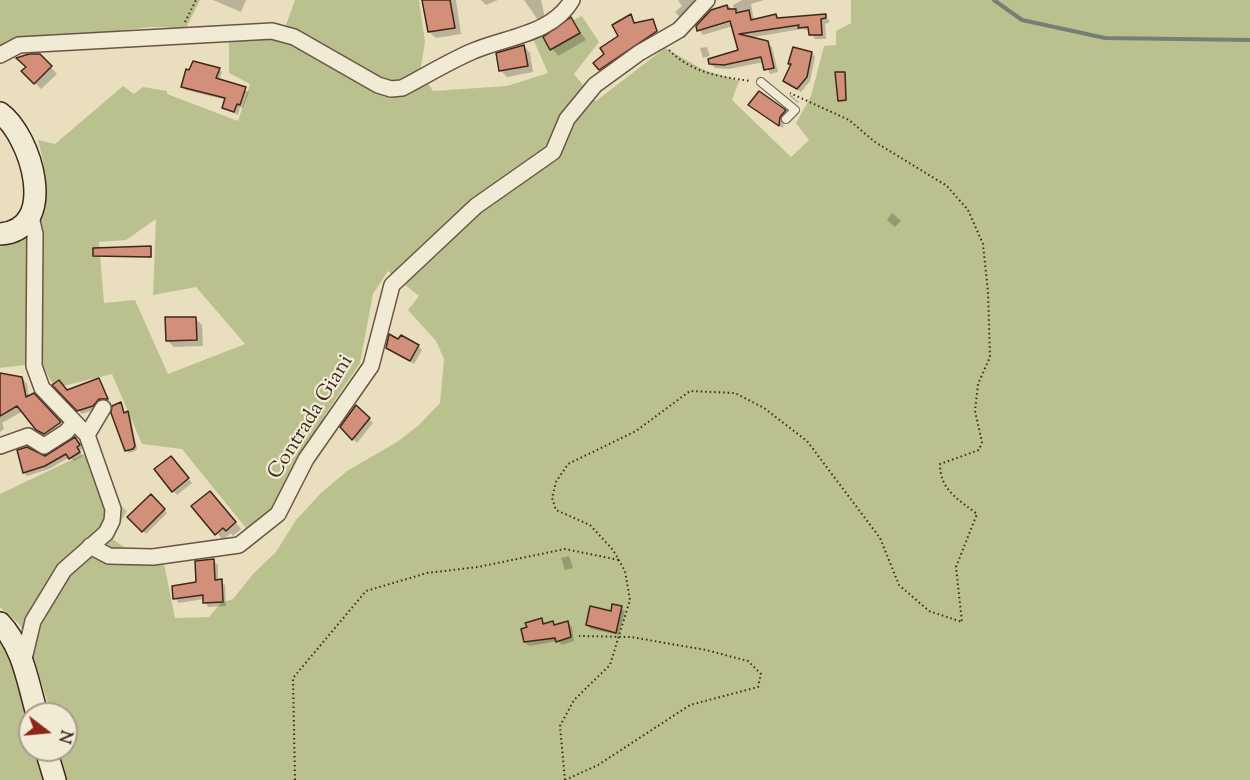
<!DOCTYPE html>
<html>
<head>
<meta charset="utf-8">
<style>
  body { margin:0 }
  #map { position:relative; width:1250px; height:780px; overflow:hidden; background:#e9dfbf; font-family:"Sorts Mill Goudy",serif }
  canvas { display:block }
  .north { position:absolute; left:18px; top:702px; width:60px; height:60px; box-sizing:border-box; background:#f1ead5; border:2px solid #aa9c8b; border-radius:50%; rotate:106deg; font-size:16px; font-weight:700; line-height:24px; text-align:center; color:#3f271b }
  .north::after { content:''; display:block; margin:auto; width:21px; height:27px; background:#8f2418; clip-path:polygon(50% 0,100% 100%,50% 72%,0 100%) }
</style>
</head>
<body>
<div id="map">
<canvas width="1250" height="780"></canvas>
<div class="north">N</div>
</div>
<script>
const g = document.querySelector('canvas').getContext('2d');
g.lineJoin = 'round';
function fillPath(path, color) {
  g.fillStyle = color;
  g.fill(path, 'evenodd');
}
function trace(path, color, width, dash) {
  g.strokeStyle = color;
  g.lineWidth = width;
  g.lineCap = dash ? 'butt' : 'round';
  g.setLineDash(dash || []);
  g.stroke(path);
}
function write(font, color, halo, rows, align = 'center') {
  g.font = font + ' "Sorts Mill Goudy",serif';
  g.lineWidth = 4.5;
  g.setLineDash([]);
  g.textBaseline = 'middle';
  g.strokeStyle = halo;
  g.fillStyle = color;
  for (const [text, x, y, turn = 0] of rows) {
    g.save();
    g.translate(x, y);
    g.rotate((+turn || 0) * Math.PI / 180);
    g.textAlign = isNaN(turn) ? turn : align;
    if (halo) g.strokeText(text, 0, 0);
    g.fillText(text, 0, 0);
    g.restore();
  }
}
const green = new Path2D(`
  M0,0h200l-14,28 -34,-1 -152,18z
  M295,0h124l6,42 -5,30 13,19 74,-5 41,-13 -15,-34 49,-23 17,26 -25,32 22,27 69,-53 39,22 35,11 -7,19 59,57 18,-17 -13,-17 15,-27 13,-50 12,-1v-14l15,-8v-23h399v780h-1185l-5,-30h6v-36h-15l-22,-73 -10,-17 -19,-17v-113l86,-41 14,35 27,23 -16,27 23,16h28l13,64 34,-1 12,-14 12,-4 20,-25 23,-22 20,-32 25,-27 26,-22 50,-29 22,-17 21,-22 4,-44 -8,-18 -28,-31 11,-14 -31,-25 -15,23 -13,69 -35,52 -31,79 -44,39 -68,-84 -40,-5 -30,-70 -57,14 -14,-25 -41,5v-121c54,-19 51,-59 38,-107l17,4 68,-58 11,8 9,-7 24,4v3l71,27 12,-37 -21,-11v-33l56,-12zM156,219l-3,76 43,-8 49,57 -77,30 -33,-74 -31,3 -5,-61 27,-2z
  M0,636c21,32 30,76 30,114h8l6,30h-44z`);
const shadow = new Path2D(`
  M213,0h33l-5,12z
  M424,0h32l5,34 -25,4 -7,-6z
  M481,0h17l-12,5z
  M524,0h17l4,18 -7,2z
  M678,0h16l3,3 -15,16 -7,-7 7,-6z
  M742,0h22l-13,4 3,17 21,-6 4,4 46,-4 5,7 -5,2 1,15h-11l-5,-8 -8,-2 -54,9 19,4 5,5 6,25 -8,2 -6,-12 -35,7 -14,-1 -5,-4 30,-13 -7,-25 -30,9 -3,-4 41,-12v-2l-42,13 13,-18 17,-6 5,5 -1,-6z
  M631,16l5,8 16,-4 8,16 -56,37 -9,-9 25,-28z
  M571,19l15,21 -28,16 -13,-18z
  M524,46l6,7 3,19 -26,5 -6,-6 -4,-17z
  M707,47l3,9 -7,2 -3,-10z
  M812,53l3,4 -5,24 -9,11 -17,-11 7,-15 -1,-2z
  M39,55l18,19 -16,15 -18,-18z
  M219,69l3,3 -3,8 30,12 -6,16 -3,-1 -2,8 -14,-7 2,-8 -40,-10 -4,-4z
  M844,73l3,28 -6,1 -2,-2z
  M759,93l30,22 -5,6 -1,7 -33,-23z
  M790,94l9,8 -1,1 -9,-7z
  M892,213l9,8 -6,6 -8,-7z
  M151,248l1,10 -57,-3z
  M195,318l7,7 1,21 -29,1 -7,-7z
  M418,346l4,4 -8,14 -27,-16z
  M22,378l5,6 2,13 4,-2 32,33 -15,11 -13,-10 -14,-18 -21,12 2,6 -4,3v-25z
  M99,379l11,23h-7l-7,7 -14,5 -27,-29 13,6z
  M120,404l5,10 5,1 7,34 -2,2 -6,2 -3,-3z
  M356,407l17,16 -16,20 -15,-16z
  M75,438l7,7 1,3 -4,3 4,5 -9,5 -4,-4 -21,12 -22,7 -3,-3z
  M175,462l17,21 -15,12 -4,-4z
  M151,496l16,17 -21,21 -17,-17z
  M216,499l25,30 -8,7 -2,-3 -8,7 -29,-34z
  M569,556l4,12 -8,2 -4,-12z
  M213,561l5,4v16l7,4 1,21 -18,1 -4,-8 -25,4 -4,-5 23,-14z
  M613,605l12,6 -6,24 -28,-6 -4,-4 25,-12z
  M541,620l5,4 7,-1 3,3 12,-3 4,4 2,14 -12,4 -4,-4 -29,5 -4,-4 4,-13z`);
const stream = new Path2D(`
  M994,0l28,20 83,18 145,2`);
const building = new Path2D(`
  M422,0h28l5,28 -27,4z
  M727,5l1,4h8v4l13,-3 2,10 25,-6 1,4 49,-4v4l-5,1 1,16h-13l-1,-8 -10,1 1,-3 -60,9 29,7 6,27 -10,2 -3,-13 -37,8 -15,-1 -1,-5 30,-9 -8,-29 -33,10 -1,-5 15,-16z
  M631,14l3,9 19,-4 4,12 -58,39 -6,-7 11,-9 -4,-6 18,-12 -6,-11z
  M571,17l9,16 -30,17 -7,-13z
  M524,45l4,21 -29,5 -3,-18z
  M793,47l19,5 -5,25 -10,12 -14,-8 8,-17h-3z
  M29,54h11l12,12 -18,18 -13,-13 5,-4 -10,-9z
  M193,61l27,7 -4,10 30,9 -6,18 -3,-1 -3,8 -12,-4 3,-10 -44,-11 5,-18 3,1z
  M835,72h10l1,28 -8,1z
  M759,91l27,19 -6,7 -1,9 -31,-21z
  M151,246v11l-58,-1v-8z
  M165,317h31l1,23 -31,1z
  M389,334l9,5 3,-4 18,10 -9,16 -24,-13z
  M0,373l22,4 4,20 8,-4 27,29 -17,12 -8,-4 -19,-24 -17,10z
  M99,378l9,21h-9l-6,7 -16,5 -25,-26 7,-5 8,10z
  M121,402l3,11 4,-2 7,35 -2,3 -8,2 -14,-38 1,-7z
  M356,405l14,13 -18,22 -12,-13z
  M75,437l5,8 -3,2 3,5 -11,7 -3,-5 -21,12 -22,7 -6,-23 10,-3 18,9z
  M171,456l18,22 -17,14 -18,-23z
  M210,491l26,31 -10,9 -3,-3 -8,7 -24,-29z
  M151,494l14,15 -23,23 -15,-15z
  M214,559l1,21 7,-1 1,23 -20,1v-8l-30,4 -1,-13 24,-4 -1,-21z
  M612,604l10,2 -6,27 -30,-8 4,-19 21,5z
  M542,618l1,6 10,-3 1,4 14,-4 3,16 -15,5 -1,-4 -31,4 -3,-13 6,-2 -2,-4z`);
const path = new Path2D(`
  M185,22l11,-22
  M669,50c23,23 51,27 82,31
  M295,780l-2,-102 73,-87 61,-18 51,-6 87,-18 54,11
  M565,780l-5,-54 14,-26 36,-35 20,-65 -5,-29 -12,-21 -23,-25 -34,-15 -4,-12 4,-16 12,-18 68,-33 54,-40 45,2 29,15 43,33 73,97 19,47 30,26 33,11 -6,-55 21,-53c-19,-15 -37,-24 -37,-50l39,-14 3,-8 -7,-31 3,-27 12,-27 -2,-65 -5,-48 -15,-34 -21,-24 -72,-44 -26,-22 -59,-27
  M565,780l33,-15 92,-60 68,-18 3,-13 -13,-13 -42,-11 -75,-13 -52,-1`);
const lane = new Path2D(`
  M761,82l34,28 -9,9`);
const street = new Path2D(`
  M0,55l19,-10 253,-14 22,6 84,48 13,4 11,-1c23,-12 46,-26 69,-36 33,-15 81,-17 101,-52
  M87,435l16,-27
  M0,446l28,-10 16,10 22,-14 8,-9
  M90,546l19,10 44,1 86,-12 39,-31 28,-55 65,-93 21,-81 84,-79 77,-54 14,-33 28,-34 44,-32 40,-23 28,-30
  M23,663l10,-42 31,-51 42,-37 6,-12 1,-12 -26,-74 -45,-47 -8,-22 1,-132 -4,-17`);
const secondary = new Path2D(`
  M0,113c31,22 60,117 0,121
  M0,623c23,24 28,60 37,91
  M46,750l9,30`);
const streetNames = [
  ["Contrada Giani",312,418,-58]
];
fillPath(green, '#bac18f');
fillPath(shadow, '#0003');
trace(stream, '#748076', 4);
fillPath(building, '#d2907a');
trace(building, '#3f271b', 1.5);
trace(lane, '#6a5544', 10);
trace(street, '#6a5544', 18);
trace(secondary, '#3f271b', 24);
trace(path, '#3f271b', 2, [1.5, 3]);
trace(lane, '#f1ead5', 8);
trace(street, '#f1ead5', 15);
trace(secondary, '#f1ead5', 21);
write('21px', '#3f271b', '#f1ead5', streetNames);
</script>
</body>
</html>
